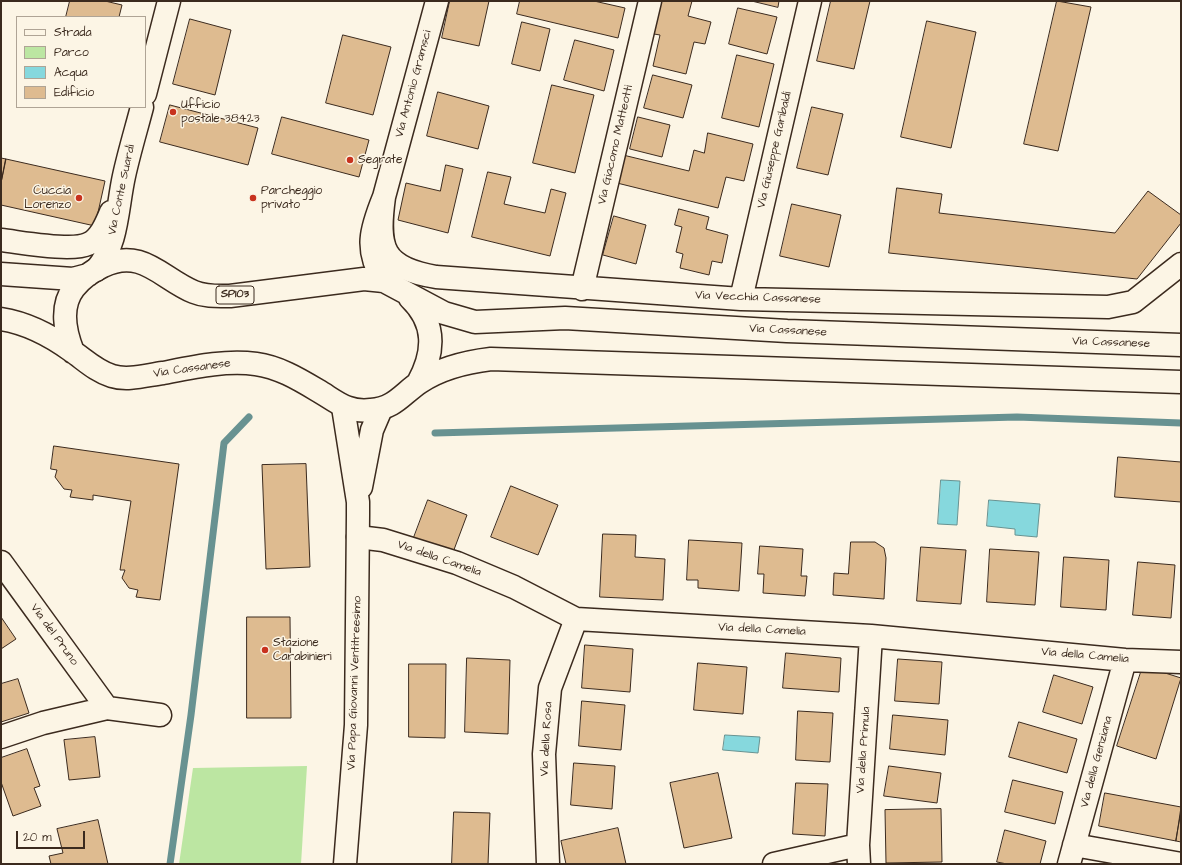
<!DOCTYPE html>
<html>
<head>
<meta charset="utf-8">
<style>
  body { margin:0 }
  #map { position:relative; width:1182px; height:865px; overflow:hidden; background:#fcf5e5; font-family:"Architects Daughter",sans-serif }
  canvas { display:block }
  .frame { position:absolute; inset:0; border:2px solid #3b2a1e; pointer-events:none }
  .legend { position:absolute; left:16px; top:16px; width:130px; height:92px; box-sizing:border-box; background:#fcf5e5; border:1px solid #afa495; margin:0; padding:5px 7px; list-style:none; font-size:12px; color:#3b2a1e }
  .legend li { display:flex; align-items:center; gap:8px; height:20px }
  .legend b { width:20px; border:1px solid #afa495 }
  .scale { position:absolute; left:16px; top:831px; width:69px; height:18px; box-sizing:border-box; border:2px solid #3b2a1e; border-top:0; padding-left:5px; font-size:12px; line-height:14px; white-space:nowrap; color:#3b2a1e; -webkit-text-stroke:3px #fcf5e5; paint-order:stroke }
</style>
</head>
<body>
<div id="map">
<canvas width="1182" height="865"></canvas>
<div class="frame"></div>
<ul class="legend">
<li><b style="height:5px;background:#fcf5e5"></b>Strada</li>
<li><b style="height:11px;background:#bce6a2"></b>Parco</li>
<li><b style="height:11px;background:#86d8dd"></b>Acqua</li>
<li><b style="height:11px;background:#debb90"></b>Edificio</li>
</ul>
<div class="scale">20 m</div>
</div>
<script>
const g = document.querySelector('canvas').getContext('2d');
g.lineJoin = 'round';
function fillPath(path, color) {
  g.fillStyle = color;
  g.fill(path, 'evenodd');
}
function trace(path, color, width, dash) {
  g.strokeStyle = color;
  g.lineWidth = width;
  g.lineCap = dash ? 'butt' : 'round';
  g.setLineDash(dash || []);
  g.stroke(path);
}
function write(font, color, halo, rows, align = 'center') {
  g.font = font + ' "Architects Daughter",sans-serif';
  g.lineWidth = 3;
  g.setLineDash([]);
  g.textBaseline = 'middle';
  g.strokeStyle = halo;
  g.fillStyle = color;
  for (const [text, x, y, turn = 0] of rows) {
    g.save();
    g.translate(x, y);
    g.rotate((+turn || 0) * Math.PI / 180);
    g.textAlign = isNaN(turn) ? turn : align;
    if (halo) g.strokeText(text, 0, 0);
    g.fillText(text, 0, 0);
    g.restore();
  }
}
const green = new Path2D(`
  M307,766l-6,98h-122l14,-96z`);
const water = new Path2D(`
  M941,480l19,1 -3,44 -19,-1z
  M989,500l51,4 -3,33 -22,-2v-6l-28,-3z
  M725,735l35,2 -2,16 -35,-3z`);
const stream = new Path2D(`
  M435,433l582,-16 164,6
  M170,864l21,-149 33,-272 25,-26`);
const building = new Path2D(`
  M70,1h35l17,4 -3,12h-53z
  M450,1h39l-10,45 -37,-8z
  M520,1h74l31,7 -7,30 -101,-24z
  M662,1h30l-4,15 23,6 -6,22 -11,-2 -8,32 -33,-8 7,-31 -6,-1z
  M752,1h27l-1,6z
  M831,1h39l-16,68 -37,-8z
  M1057,1l34,6 -33,144 -34,-7z
  M738,8l39,9 -10,37 -38,-10z
  M190,19l41,11 -16,65 -42,-11z
  M927,21l49,11 -25,116 -50,-11z
  M522,22l28,7 -10,42 -28,-7z
  M343,35l48,12 -18,68 -47,-12z
  M575,40l39,10 -10,41 -40,-11z
  M737,55l37,9 -15,63 -37,-9z
  M653,75l39,10 -9,33 -39,-10z
  M552,85l42,10 -19,78 -42,-10z
  M438,92l51,14 -11,43 -51,-13z
  M170,105l88,23 -10,37 -88,-23z
  M812,107l31,7 -15,61 -31,-7z
  M282,117l87,23 -10,37 -87,-23z
  M638,117l32,8 -8,32 -32,-8z
  M708,133l45,11 -9,37 -18,-4 -8,31 -101,-25 6,-28 66,16 5,-21 10,3z
  M1,158l5,1 -5,24z
  M6,159l99,22 -10,45 -94,-21v-22z
  M446,165l17,4 -15,64 -50,-13 8,-37 34,8z
  M488,172l23,5 -7,27 41,9 6,-24 15,4 -16,63 -78,-19z
  M897,188l45,6 -3,19 176,20 33,-42 33,24v8l-44,56 -248,-26z
  M792,204l49,11 -12,52 -49,-11z
  M679,209l30,8 -3,12 22,6 -6,28 -10,-2 -3,14 -29,-7 3,-14 -7,-2 6,-25 -7,-2z
  M614,216l32,9 -10,39 -33,-9z
  M54,446l125,18 -19,136 -24,-3 2,-7 -9,-2 -7,-10 3,-8h-5l11,-69 -38,-6v5l-23,-3 2,-7 -8,-1 -9,-12 2,-7 -6,-1z
  M1118,457l63,5v40l-66,-5z
  M306,464l4,103 -44,2 -4,-104z
  M511,486l47,19 -20,50 -47,-18z
  M428,500l39,15 -15,40 -39,-15z
  M603,534l33,1 -1,22 30,2 -2,41 -63,-3z
  M689,540l53,3 -3,48 -41,-3v-8h-11z
  M851,542h24l9,6 2,10 -2,41 -51,-4 1,-22 14,1z
  M760,546l43,3 -2,27h6l-2,20 -42,-3 1,-19h-6z
  M921,547l45,3 -5,54 -44,-3z
  M990,549l49,3 -4,53 -48,-3z
  M1064,557l45,3 -3,50 -45,-3z
  M1138,562l37,3 -4,53 -38,-3z
  M1,617l15,22 -15,10z
  M247,617h43l1,101h-44z
  M585,645l48,4 -3,43 -48,-4z
  M786,653l55,5 -2,34 -56,-4z
  M467,658l43,2 -2,74 -43,-2z
  M898,659l44,3 -3,42 -44,-3z
  M698,663l49,4 -4,47 -49,-4z
  M409,664h37l-1,74 -36,-1z
  M1143,666l38,12 -25,81 -39,-13z
  M1054,675l39,12 -11,37 -39,-12z
  M18,679l11,34 -28,9v-38z
  M582,701l43,4 -4,45 -42,-4z
  M798,711l35,2 -3,49 -34,-2z
  M893,715l55,5 -3,35 -55,-6z
  M1019,722l58,17 -10,34 -58,-16z
  M95,737l5,40 -31,3 -5,-40z
  M27,749l13,37 -6,2 7,18 -28,10 -12,-34v-24z
  M574,763l41,3 -3,43 -41,-4z
  M889,766l52,7 -4,30 -53,-7z
  M718,773l14,65 -48,10 -14,-65z
  M1013,780l50,12 -8,32 -50,-12z
  M796,783l32,1 -3,52 -32,-2z
  M1105,793l76,14 -5,34 -77,-15z
  M941,809l1,53 -56,1 -1,-53z
  M454,812l36,1 -2,51h-36z
  M1181,812v30l-5,-1z
  M98,820l10,44h-57l-2,-8 14,-3 -6,-24z
  M618,828l8,36h-60l-5,-23z
  M1005,830l41,11 -6,23h-33l-10,-2z`);
const street = new Path2D(`
  M145,94l24,-93
  M384,197c-7,51 -2,71 52,80l305,22 367,8 25,-5 48,-38
  M1,240c19,2 70,12 87,4 12,-5 18,-20 23,-32
  M96,270c22,-25 21,-63 28,-94 5,-23 12,-46 18,-69
  M384,281c-20,-31 -13,-52 0,-84l53,-196
  M582,289l68,-288
  M741,299l69,-298
  M358,537l25,3 74,23 57,24 62,32 295,17 254,24 56,2
  M1,562l106,146
  M1,737l42,-14 64,-15 53,7
  M1074,845l107,19
  M548,864l-4,-110 6,-66 26,-69
  M774,864l84,-19
  M859,864l-1,-19 13,-209
  M1069,864l56,-204`);
const secondary = new Path2D(`
  M343,407l15,95v13l-2,210 -11,139
  M361,487l11,-57 9,-21`);
const primary = new Path2D(`
  M1,274l72,5 15,-4
  M410,298c26,25 25,54 8,85
  M1,319c26,4 49,16 71,32 13,9 24,20 40,25 16,5 35,-1 51,-3 31,-6 62,-13 93,-9 22,3 41,14 61,26 19,11 30,23 54,20 24,-2 31,-16 49,-28 21,-14 46,-20 71,-23l690,23
  M73,352c-8,-20 -13,-46 1,-64 8,-10 18,-17 29,-22 39,-19 59,13 91,26 12,5 24,4 36,4l134,-17 20,2 60,32 31,9 90,-4 222,13 394,14`);
const markers = [
  [173,112,4,"#c8321e"],
  [350,160,4,"#c8321e"],
  [79,198,4,"#c8321e"],
  [253,198,4,"#c8321e"],
  [265,650,4,"#c8321e"]
];
const shields = [
  [235,295,38]
];
const shieldNames = [
  ["SP103",235,295]
];
const streetNames = [
  ["Via Antonio Gramsci",414,84,-75],
  ["Via Giacomo Matteotti",616,145,-77],
  ["Via Giuseppe Garibaldi",775,150,-77],
  ["Via Conte Suardi",122,190,-78],
  ["Via Vecchia Cassanese",758,298,2],
  ["Via Cassanese",788,331,3],
  ["Via Cassanese",1111,343,2],
  ["Via Cassanese",192,369,-8],
  ["Via della Camelia",439,559,19],
  ["Via della Camelia",762,630,3],
  ["Via del Pruno",54,635,54],
  ["Via della Camelia",1085,656,5],
  ["Via Papa Giovanni Ventitreesimo",355,683,-88],
  ["Via della Rosa",547,739,-87],
  ["Via della Primula",864,750,-86],
  ["Via della Genziana",1097,762,-75]
];
const poiNames = [
  ["Ufficio",181,105],
  ["postale 38423",181,119],
  ["Segrate",358,160],
  ["Cuccia",71,191,"right"],
  ["Lorenzo",71,205,"right"],
  ["Parcheggio",261,191],
  ["privato",261,205],
  ["Stazione",273,643],
  ["Carabinieri",273,657]
];
fillPath(green, '#bce6a2');
fillPath(water, '#86d8dd');
trace(water, '#689291', 1);
trace(stream, '#689291', 7);
fillPath(building, '#debb90');
trace(building, '#3b2a1e', 1);
trace(street, '#3b2a1e', 25);
trace(secondary, '#3b2a1e', 25);
trace(primary, '#3b2a1e', 25);
trace(street, '#fcf5e5', 22);
trace(secondary, '#fcf5e5', 22);
trace(primary, '#fcf5e5', 22);
for (const [x, y, r, color] of markers) {
  const dot = new Path2D();
  dot.arc(x, y, r, 0, 2 * Math.PI);
  g.fillStyle = color;
  g.fill(dot);
  trace(dot, '#fcf5e5', 1.5);
}
for (const [x, y, w] of shields) {
  const box = new Path2D();
  box.roundRect(x - w / 2, y - 9, w, 18, 3);
  g.fillStyle = '#fcf5e5';
  g.fill(box);
  trace(box, '#3b2a1e', 1);
}
write('bold 11px', '#3b2a1e', null, shieldNames);
write('12px', '#3b2a1e', '#fcf5e5', streetNames);
write('12px', '#3b2a1e', '#fcf5e5', poiNames, 'left');
</script>
</body>
</html>
